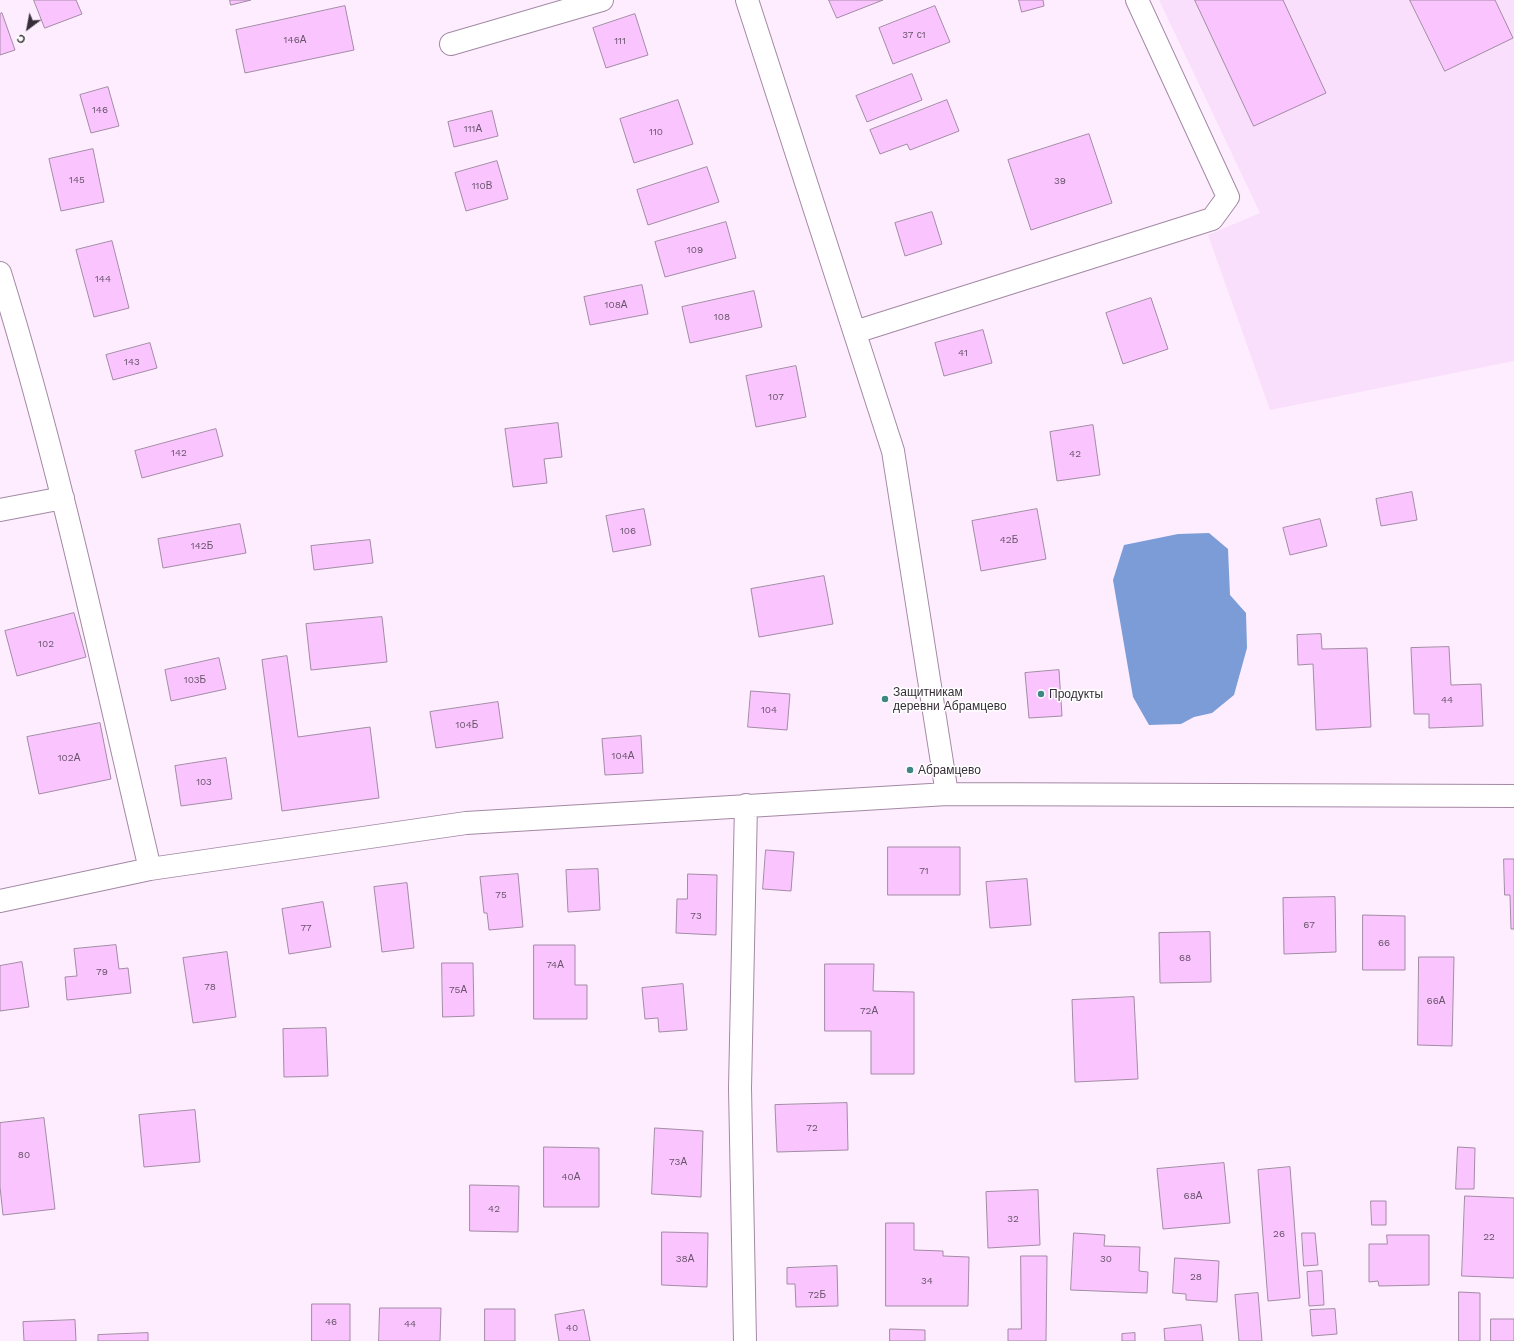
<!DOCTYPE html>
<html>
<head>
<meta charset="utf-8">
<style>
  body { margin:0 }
  #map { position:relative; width:1514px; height:1341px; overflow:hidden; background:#feedff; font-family:"Work Sans",sans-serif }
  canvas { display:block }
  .north { position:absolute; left:8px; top:8px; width:40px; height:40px; -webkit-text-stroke:3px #fff; paint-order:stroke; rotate:212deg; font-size:11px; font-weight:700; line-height:16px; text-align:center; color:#372d38 }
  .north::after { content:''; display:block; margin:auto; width:14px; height:18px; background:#372d38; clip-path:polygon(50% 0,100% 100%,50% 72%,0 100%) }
</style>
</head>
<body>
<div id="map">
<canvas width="1514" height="1341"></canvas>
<div class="north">С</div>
</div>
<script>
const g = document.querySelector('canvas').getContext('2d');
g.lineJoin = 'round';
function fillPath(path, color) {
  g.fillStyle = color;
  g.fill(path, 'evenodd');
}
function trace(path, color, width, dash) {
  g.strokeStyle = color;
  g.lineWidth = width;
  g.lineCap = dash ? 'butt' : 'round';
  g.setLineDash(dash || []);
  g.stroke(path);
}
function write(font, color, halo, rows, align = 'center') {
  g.font = font + ' "Work Sans",sans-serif';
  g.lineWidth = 3;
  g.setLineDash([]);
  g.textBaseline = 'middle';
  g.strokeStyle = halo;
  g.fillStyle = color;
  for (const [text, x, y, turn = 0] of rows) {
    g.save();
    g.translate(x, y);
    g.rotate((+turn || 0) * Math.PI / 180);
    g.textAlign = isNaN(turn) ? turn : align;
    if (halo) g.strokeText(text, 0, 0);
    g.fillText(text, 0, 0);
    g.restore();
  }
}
const built = new Path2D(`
  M1159,0h355v361l-244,49 -62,-175 52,-22z`);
const water = new Path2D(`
  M1209,533l19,16 2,46 16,18 1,35 -13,47 -22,18 -18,4 -13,7 -32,1 -16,-28 -20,-117 11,-35 54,-11z`);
const building = new Path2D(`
  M34,0h42l6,14 -37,14z
  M230,0h21l-20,5z
  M829,0h54l-46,18z
  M1019,0h24l1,6 -22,6z
  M1195,0h88l43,93 -72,33z
  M1410,0h85l18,38 -68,33z
  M345,6l9,44 -109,23 -9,-43z
  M935,6l15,36 -57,22 -14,-36z
  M2,13l13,37 -15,5v-41z
  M635,14l13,41 -42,13 -13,-40z
  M912,74l10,26 -55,22 -11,-26z
  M108,87l11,39 -28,7 -11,-38z
  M678,100l15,44 -59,19 -14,-44z
  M947,100l12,31 -49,19 -3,-6 -27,10 -10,-24z
  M492,111l6,25 -44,11 -6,-25z
  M1089,134l23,69 -81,27 -23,-70z
  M93,149l11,53 -43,9 -12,-52z
  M497,161l11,38 -42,12 -11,-38z
  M707,167l12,35 -71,23 -11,-35z
  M932,212l10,32 -37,12 -10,-33z
  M726,222l10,36 -71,19 -10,-35z
  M112,241l17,67 -35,9 -18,-67z
  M642,285l6,29 -58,11 -6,-28z
  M754,291l8,36 -72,16 -8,-36z
  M1151,298l17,51 -45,15 -17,-51z
  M983,330l9,33 -48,13 -9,-33z
  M150,343l7,25 -44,12 -7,-25z
  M796,366l10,51 -50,10 -10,-51z
  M558,423l4,34 -18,2 3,24 -34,4 -8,-58z
  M1093,425l7,50 -43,6 -7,-49z
  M216,429l7,27 -81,22 -7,-27z
  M1412,492l5,28 -36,6 -5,-27z
  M644,509l7,36 -38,7 -7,-36z
  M1037,509l9,50 -65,12 -9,-50z
  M1320,519l7,27 -37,9 -7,-27z
  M240,524l6,29 -83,15 -5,-29z
  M370,540l3,23 -59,7 -3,-24z
  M824,576l9,48 -74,13 -8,-48z
  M74,613l12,44 -69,19 -12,-45z
  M382,617l5,45 -76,8 -5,-46z
  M1321,634l1,15 45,-1 4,79 -55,3 -3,-66 -15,1 -1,-30z
  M1449,647l2,38 30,-1 2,42 -54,2v-14h-15l-3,-66z
  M287,656l11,81 72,-10 9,71 -97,13 -20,-151z
  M219,658l7,31 -55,12 -6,-31z
  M1059,670l3,46 -33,2 -4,-45z
  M751,691l39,3 -3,36 -39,-3z
  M498,702l5,36 -67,10 -6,-36z
  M100,723l11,56 -72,15 -12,-57z
  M641,736l2,37 -38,2 -3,-36z
  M226,758l6,41 -51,7 -6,-40z
  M888,847h72v48h-72z
  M766,850l28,2 -3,39 -28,-2z
  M1504,859h10v70h-3l-1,-34h-5z
  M598,869l2,41 -32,2 -2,-42z
  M518,874l5,53 -34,3 -2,-17h-3l-4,-36z
  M688,874l29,1 -1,60 -40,-2 1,-34h10z
  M1027,879l4,46 -41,3 -4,-46z
  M407,883l7,65 -32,4 -8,-65z
  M1335,897l1,55 -52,2 -1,-56z
  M323,902l8,45 -42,7 -7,-45z
  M1363,915l42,1v54h-42z
  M1210,932l1,50 -51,1 -1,-50z
  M116,945l3,24 9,-1 3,25 -64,7 -2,-23 12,-1 -3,-27z
  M534,945h41v40h12v34h-53z
  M227,952l9,65 -43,6 -10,-65z
  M1419,957h35l-2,89 -34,-1z
  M22,962l7,45 -29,4v-45z
  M442,963h31l1,53 -31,1z
  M825,964h49l-1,27 41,1v82h-43v-43h-46z
  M683,984l4,46 -28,2 -1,-14 -13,1 -3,-31z
  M1134,997l4,82 -63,3 -3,-82z
  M326,1028l2,48 -44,1 -1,-48z
  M847,1103l1,47 -71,2 -2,-47z
  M195,1110l5,52 -56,5 -5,-52z
  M44,1118l11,91 -52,6 -3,-28v-64z
  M655,1128l48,3 -2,66 -49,-3z
  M544,1147l55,1v59h-55z
  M1458,1147l17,1 -1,41h-18z
  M1224,1163l6,60 -67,6 -6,-60z
  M1290,1167l10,131 -32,3 -10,-131z
  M470,1185l49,1 -1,46 -48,-1z
  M1038,1190l2,55 -52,3 -2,-56z
  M1465,1196l49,2v80l-52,-2z
  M1371,1201h15v24h-14z
  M886,1223h28v27l29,1v5l26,1 -1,49h-82z
  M662,1232l46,1 -1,54 -45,-2z
  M1074,1233l31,2 -1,11 36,1 -1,24 9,1 -1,21 -76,-3z
  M1302,1233h13l3,32 -14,1z
  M1387,1235h42v50l-50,1 -1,-5 -9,1v-38h18z
  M1021,1256h26l-1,85h-38v-12h13z
  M1175,1258l44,3 -2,41 -31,-2v-6l-13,-1z
  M837,1266l1,40 -42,1 -1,-23h-8v-16z
  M1322,1271l2,34 -15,1 -2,-34z
  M1459,1292l21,1v48h-21z
  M1258,1293l4,48h-23l-4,-46z
  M312,1304h38v37h-38z
  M380,1308h61l-1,33h-61z
  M485,1309h30v32h-30z
  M1335,1309l2,25 -25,2 -2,-26z
  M584,1310l6,31h-31l-4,-26z
  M1491,1319h23v22h-23z
  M75,1320l1,21h-52l-1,-19z
  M1201,1325l2,16h-38l-1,-12z
  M890,1329l35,1v11h-35z
  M148,1333v8h-50v-6z
  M1135,1333v8h-13v-7z`);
const minor = new Path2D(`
  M747,0l146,451 54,343
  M451,44l151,-44
  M0,273c61,196 103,397 150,596
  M855,332l357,-113 16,-22 -91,-197
  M0,510l63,-12
  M0,901l150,-32 316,-46 481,-29 567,2
  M745,1341l-5,-253 6,-283`);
const markers = [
  [1041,694,4,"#3f8782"],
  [885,699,4,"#3f8782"],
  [910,770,4,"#3f8782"]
];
const numberNames = [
  ["37 с1",914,35],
  ["146А",295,40],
  ["111",620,41],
  ["146",100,110],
  ["111А",473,129],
  ["110",656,132],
  ["145",77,180],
  ["39",1060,181],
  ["110В",482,186],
  ["109",695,250],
  ["144",103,279],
  ["108А",616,305],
  ["108",722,317],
  ["41",963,353],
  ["143",132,362],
  ["107",776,397],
  ["142",179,453],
  ["42",1075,454],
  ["106",628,531],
  ["42Б",1009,540],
  ["142Б",202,546],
  ["102",46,644],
  ["103Б",195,680],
  ["44",1447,700],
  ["104",769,710],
  ["104Б",467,725],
  ["104А",623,756],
  ["102А",69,758],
  ["103",204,782],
  ["71",924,871],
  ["75",501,895],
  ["73",696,916],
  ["67",1309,925],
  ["77",306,928],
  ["66",1384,943],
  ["68",1185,958],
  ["74А",555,965],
  ["79",102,972],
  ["78",210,987],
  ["75А",458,990],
  ["66А",1436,1001],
  ["72А",869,1011],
  ["72",812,1128],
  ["80",24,1155],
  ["73А",678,1162],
  ["40А",571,1177],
  ["68А",1193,1196],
  ["42",494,1209],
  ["32",1013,1219],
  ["26",1279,1234],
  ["22",1489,1237],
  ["38А",685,1259],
  ["30",1106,1259],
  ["28",1196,1277],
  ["34",927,1281],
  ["72Б",817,1295],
  ["46",331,1322],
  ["44",410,1324],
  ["40",572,1328]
];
const poiNames = [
  ["Защитникам",893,692],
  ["деревни Абрамцево",893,706],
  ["Продукты",1049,694],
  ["Абрамцево",918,770]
];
fillPath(built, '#f9dffb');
fillPath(water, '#7b9cd7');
fillPath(building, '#fac5fe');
trace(building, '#a38aa5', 1);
trace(minor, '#a389a4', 24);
trace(minor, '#fff', 22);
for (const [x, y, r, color] of markers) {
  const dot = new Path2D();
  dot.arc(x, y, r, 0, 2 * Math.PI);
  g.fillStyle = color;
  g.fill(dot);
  trace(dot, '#fff', 1.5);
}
write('10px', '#68536a', null, numberNames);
write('12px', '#372d38', '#fff', poiNames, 'left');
</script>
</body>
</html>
